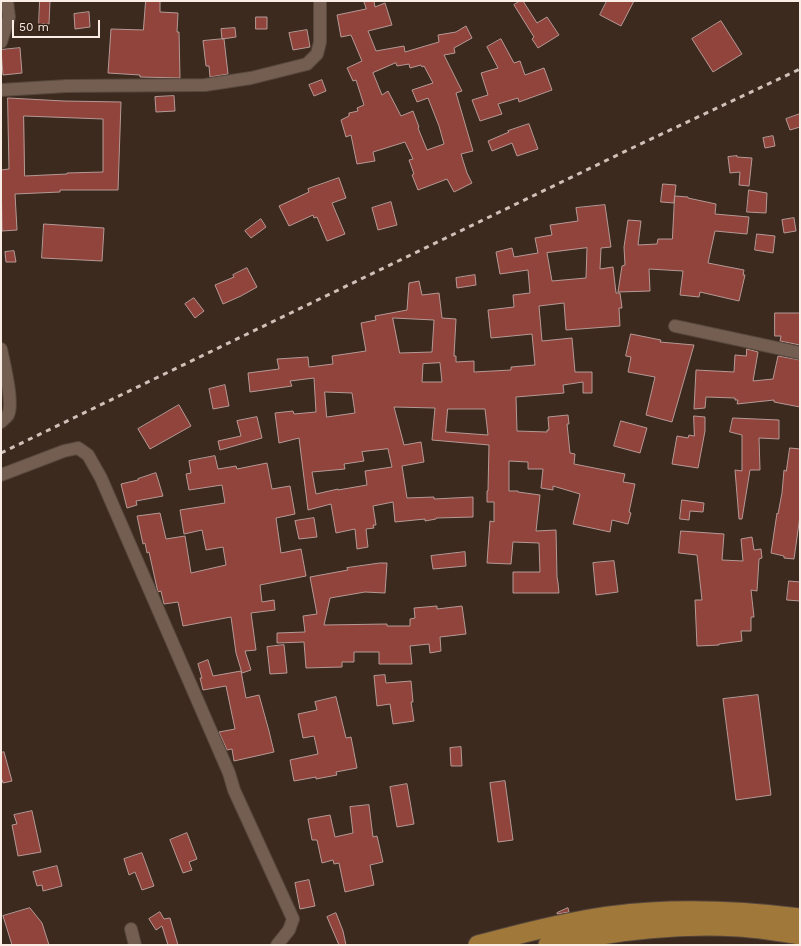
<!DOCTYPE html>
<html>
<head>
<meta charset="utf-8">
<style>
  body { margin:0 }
  #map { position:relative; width:801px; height:946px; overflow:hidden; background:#3d2a1f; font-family:"Work Sans",sans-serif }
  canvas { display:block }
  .frame { position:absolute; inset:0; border:2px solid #faede6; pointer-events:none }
  .scale { position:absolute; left:12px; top:20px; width:88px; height:18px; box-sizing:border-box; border:2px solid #faede6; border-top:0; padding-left:5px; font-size:12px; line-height:14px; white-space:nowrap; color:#faede6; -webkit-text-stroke:3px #332115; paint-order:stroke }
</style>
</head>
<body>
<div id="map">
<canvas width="801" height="946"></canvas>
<div class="frame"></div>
<div class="scale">50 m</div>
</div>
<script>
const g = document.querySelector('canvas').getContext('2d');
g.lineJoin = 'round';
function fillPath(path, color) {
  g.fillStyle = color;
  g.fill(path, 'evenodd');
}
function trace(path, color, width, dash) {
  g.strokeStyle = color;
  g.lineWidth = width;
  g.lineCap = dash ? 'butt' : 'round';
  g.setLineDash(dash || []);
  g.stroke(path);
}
const building = new Path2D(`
  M40,1h10l-1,23h-10z
  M146,1h14v11l18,1 -1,19h2l1,46 -40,-1v-2l-32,-2 3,-44 32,1z
  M364,1h10l1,6 10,-4 7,22 -24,6 8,20 28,-5 1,6 34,-10 -1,-7 18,-3 10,-6 6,12 -18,10 1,5 -11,2 18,36 -6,2 17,58 -12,3 6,19 5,10 -18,9 -7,-13 -29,11 -6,-15 2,-1 -5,-14 4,-1 -8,-17 -32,10 2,9 -18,3 -6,-29 -5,2 -5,-17 8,-4v-3l9,-2 -1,-3 7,-3 -8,-25 -3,1 -6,-13 15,-7 -11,-26 -10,2 -4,-22 29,-6zM396,63l1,3 12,-2 1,4 11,-3 1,2 2,-1 9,17 -21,7 5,12 11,-4 11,28 5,18 -17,6 -9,-22 1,-1 -6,-16 -12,5 -13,-25 -6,4 -9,-22z
  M520,1h3l14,22 10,-6 12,18 -21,13 -6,-9 2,-2 -20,-32z
  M607,1h27l-13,25 -21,-11z
  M89,12l1,15 -15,2 -1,-15z
  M256,17h11v12h-11z
  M721,21l21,33 -29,18 -21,-33z
  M235,28l1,9 -14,2 -1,-10z
  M307,30l3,17 -17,3 -4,-17z
  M224,39l4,35 -18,3 -1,-11h-3l-3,-25z
  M501,39l13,24 6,-2 5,14 19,-7 8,22 -33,12 -1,-4 -20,6 4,10 -22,7 -8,-21 16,-5 -7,-22 17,-5 -11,-21z
  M20,48l2,25 -19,2 -2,-25z
  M322,80l4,11 -12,5 -5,-11z
  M174,96l1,15 -19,1 -1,-15z
  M8,98l56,3 57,1 -3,88h-58v2l-45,2 2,36 -15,1 -1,-61 8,-1 -1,-49zM24,116l79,3v53l-36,1v1l-42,2z
  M800,114v13l-10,3 -4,-11z
  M529,124l9,25 -21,7 -5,-13 -20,8 -4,-10 21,-9 -1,-1z
  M773,136l2,10 -10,2 -2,-10z
  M737,156v1l15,1 -3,28 -10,-1 1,-13 -10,1 -2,-16z
  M339,178l7,20 -14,5 13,31 -18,7 -10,-24 -3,1 -1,-3 -24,11 -10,-20 30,-14 -1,-3z
  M663,184l13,1 -2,18 -13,-1z
  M749,190l18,3 -1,20 -19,-1z
  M675,196l13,1v1l28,6 -1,10 34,3 -2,17 -32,-3 -7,32 36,7 -1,5h2l-6,26 -39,-9 -1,5 -19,-2 3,-24 -34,-2 1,22 -32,1 4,-26 3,-1 -1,-18 4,-27 13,1 -3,24 19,-1 1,-5h14z
  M391,202l6,23 -19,5 -6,-22z
  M605,205l6,42 -10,1 -1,21 13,-2 3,26h4l2,15h-3l1,18 -54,4 -2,-27 -25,3 3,35 30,-3 3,34h17v21h-9v-11l-20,3 1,8 -48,4 1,34 30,1v-2h2l-1,-13 20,-2 1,9h-2l3,29 5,1 -1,10 51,10 -2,8 12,2 -6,28 2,1 -3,11 -16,-4 -2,12 -37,-8 7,-30 -27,-8v4l-12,-2 2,-19h-15v-7l-19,-1v30h9v1l22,3 -4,36 20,-1 1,47 1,6 1,10h-46v-21h27l-1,-29 -26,-1 -2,22 -24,-1 3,-42 4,1v-20h-7v-11h1l1,-46 -57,-5 3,-32 -41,-1 10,38 17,-3 3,20 -22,4 5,32 27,-1v2l39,-2v20l-37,1v1l-11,2v-2l-30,3 -2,-20 -20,4 3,19h-3l1,3 -8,1 2,18 -11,2 -2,-20 -19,4 -5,-29 -23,6 -9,-72 -20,5 -4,-30 18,-2 1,3 22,-2 -2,-34 -24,3 2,5 -42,6 -2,-19 31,-4 -2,-10 31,-2 1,10 24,-3 -1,-8 34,-5 -5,-28 15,-3 -1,-4 32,-6 2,-27 10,-2 3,14 17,-2 3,25 14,1 -2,37h2v6l18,-1v11l37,-2v-3l24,-2 -3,-31 -41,4 -3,-28 26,-3 -1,-12 17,-2 -2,-23 -28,4 -4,-22 16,-4 2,9 24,-4 -3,-15 17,-3 -2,-10 28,-4 -2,-13zM587,248l-1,30 -34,3 -5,-28zM393,318l41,2 -2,32 -32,1zM440,363l2,19h-20l1,-18zM325,392l27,1 3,20 -28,4zM448,409h37l3,26 -42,-3zM388,449l4,18 -27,4 2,14 -29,5v-1l-22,5 -4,-22 33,-3 -1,-5 20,-3 -2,-9z
  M794,218l2,13 -12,2 -2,-13z
  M261,219l5,8 -15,11 -6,-7z
  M44,224l60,4 -2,33 -60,-3z
  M757,234l18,2 -2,17 -18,-3z
  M14,251l2,11h-10l-1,-10z
  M247,268l10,19 -16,9 -18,8 -8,-19 19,-8 -1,-2z
  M475,275l1,10 -19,3 -1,-10z
  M194,298l10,13 -9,7 -10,-14z
  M775,313h25v32l-20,-4 1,-5h-6z
  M631,334l30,6 -1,2 34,3 -22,77 -26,-7 9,-38 -27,-5 3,-15 -5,-1z
  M747,349l11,3 -5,29 20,-2 5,-23 22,4v47l-26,-5v-2l-37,4 1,-4h-3v-2l-29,-1 -1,11 -11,1 2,-39 38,2 1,-17 11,1z
  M225,385l4,21 -16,3 -4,-20z
  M179,405l12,21 -41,23 -12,-20z
  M694,416l11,1v14l-7,37 -26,-4 5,-28 11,2 1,-3 5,1z
  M257,417l5,21 -42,12 -2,-9 23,-5 -4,-15z
  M733,418l46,2v19l-20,-1 1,32h-10l-8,49h-3l-4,-49 7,1v-36l-12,-3z
  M621,421l26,7 -7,25 -26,-7z
  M790,448l10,1v67l-6,43 -10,-1v-2l-13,-3 6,-40 1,1 4,-21 2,-23 2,1z
  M215,456l3,13 18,-3 1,3 30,-6 5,26 18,-3 5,28 -19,4 5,35 20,-4 5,27 -46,9 2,17 12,-2 1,10 -24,3 5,37 -11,1 6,19 -9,3 -6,-20 -5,-36 -48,9 -5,-24 -14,2 -3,-13 -3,1 -1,-4 -8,-36 -2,1 -2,-10 -2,1 -6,-28 23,-3 6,26 19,-3 6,37 35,-8 -3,-18 -17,3 -4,-20 -18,4 -4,-24 45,-7 -3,-18 -33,5 -3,-16 5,-1 -2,-12z
  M156,473l7,23 -27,5 1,4 -10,3 -6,-24 17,-4v-1z
  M682,500l22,3 -1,9 -13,-1 -1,9 -9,-1z
  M314,518l3,19 -18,2 -4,-18z
  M681,531l43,3 -2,26 21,1 -2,-22 11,-2 2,13 7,-1 1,9 -3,1 -2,32 -6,-1 3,27h-3v14h-10l1,10 -23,3v1l-22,1 -2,-46h7l-5,-45 -18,-2z
  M465,552l1,14 -33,3 -2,-13z
  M614,561l4,31 -22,3 -3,-32z
  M380,563h7l-2,30 -20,-1 -35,6 -6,27 63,-1v2h23v-7l5,-1 -1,-10 23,-2v3l25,-3 4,28 -26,3 1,14 -11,2 -1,-9 -19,2 2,18h-33v-12h-25v10h-12v5l-36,1 -2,-26 -27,1v-10l28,-1 -2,-16 14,-2 -7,-37 38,-7 -1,-2z
  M789,581l11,1v19l-13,-1z
  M284,645l3,28 -17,1 -3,-27z
  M208,660l5,16 28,-5 5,27 13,-3 10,36 5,21 -40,9 -2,-12 -5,1 -8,-18 16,-3 -9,-43 -23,4 -3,-12h2l-4,-14z
  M385,675l1,8 25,-2 2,21h-2l3,19 -21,3 -3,-20 -13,2 -3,-30z
  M758,695l13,100 -35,5 -13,-101z
  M336,697l10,41 5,-1 6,31 -21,4 1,3 -21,4v-2l-22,4 -4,-21 28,-6 -4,-18 -11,2 -5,-24 19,-4 -2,-8z
  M461,747l1,19h-11l-1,-18z
  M4,752l8,29 -9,2 -2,-6v-24z
  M505,781l8,59 -15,2 -8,-59z
  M407,784l7,40 -17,3 -7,-40z
  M369,805l4,32 4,-1 6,26 -13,3 4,20 -29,7 -6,-29 -5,1 -1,-4 -11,3 -5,-23h-5l-4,-21 22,-4 5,22 18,-4 -3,-26z
  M32,811l9,41 -23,4 -6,-31 5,-1 -3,-9z
  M187,833l10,26 -8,3 3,8 -9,3 -13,-33z
  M142,853l12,33 -12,4 -7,-18 -6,3 -5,-16z
  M57,866l5,20 -19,5 -1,-6 -5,1 -4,-14z
  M309,880l6,26 -15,3 -5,-26z
  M30,908l12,15 7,22h-37l-9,-29z
  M568,908l1,4 -12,2v-1z
  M160,912l4,7 6,-1 8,27h-10l-6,-19 -6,4 -7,-11z
  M336,913l7,18 3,14h-7l-12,-28z`);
const minor = new Path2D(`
  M1,42l8,-25 -2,-16
  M1,90l66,-4 138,-1 46,-7 56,-14 10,-10 3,-12v-41
  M675,326l125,27
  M1,349c3,15 13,54 7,66 -2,3 -5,5 -7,7
  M1,475l63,-24 14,-3 10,7 13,23 128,295 5,17 59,129 -4,11 -12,15
  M131,929l4,16`);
const trunk = new Path2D(`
  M478,945c56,-15 114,-30 173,-33 50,-3 100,0 149,6
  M548,945c63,-14 127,-22 191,-18 21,1 41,5 61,8`);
const rail = new Path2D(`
  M1,453l631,-305 168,-79`);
fillPath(building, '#91443c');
trace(building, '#b59995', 1);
trace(minor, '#57473d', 14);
trace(trunk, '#57473d', 21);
trace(minor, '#735e51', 12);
trace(trunk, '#a0793a', 19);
trace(rail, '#cfc0b8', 3, [5, 5]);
</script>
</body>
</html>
